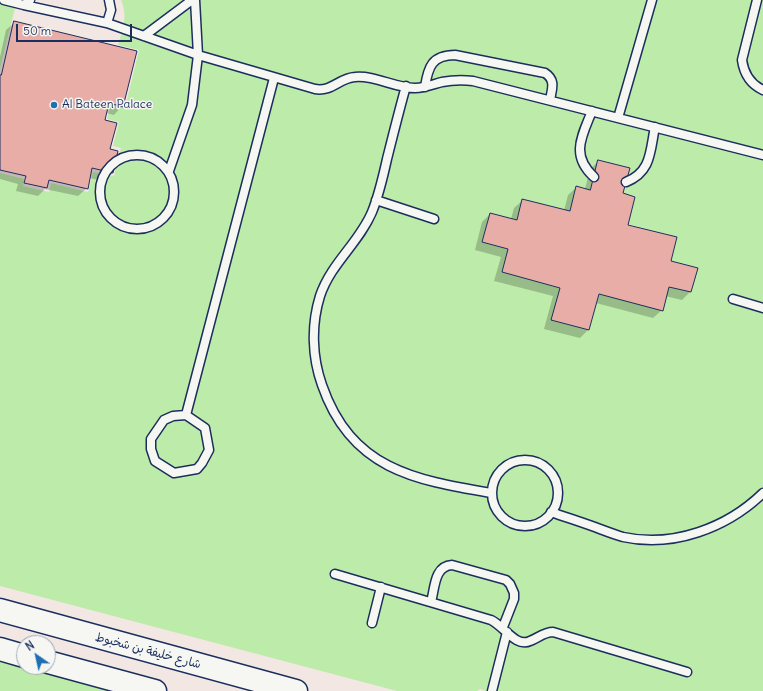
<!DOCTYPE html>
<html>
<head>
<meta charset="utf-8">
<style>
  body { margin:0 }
  #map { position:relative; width:763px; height:691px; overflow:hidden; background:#f3e7e3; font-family:Delius,sans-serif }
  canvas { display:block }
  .north { position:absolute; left:16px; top:635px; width:40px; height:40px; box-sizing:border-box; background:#f6f6f2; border:1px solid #9ea6b7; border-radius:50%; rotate:326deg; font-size:11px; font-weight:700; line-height:16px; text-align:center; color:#1b2f5e }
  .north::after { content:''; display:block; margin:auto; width:14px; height:18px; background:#1f6fb2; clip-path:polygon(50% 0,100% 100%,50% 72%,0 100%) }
  .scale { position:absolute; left:16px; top:24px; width:116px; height:18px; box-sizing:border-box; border:2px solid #1b2f5e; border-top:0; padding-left:5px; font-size:12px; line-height:14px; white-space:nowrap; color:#1b2f5e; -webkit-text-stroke:3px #f6f6f2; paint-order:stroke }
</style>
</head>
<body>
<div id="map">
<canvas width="763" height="691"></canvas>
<div class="north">N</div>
<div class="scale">50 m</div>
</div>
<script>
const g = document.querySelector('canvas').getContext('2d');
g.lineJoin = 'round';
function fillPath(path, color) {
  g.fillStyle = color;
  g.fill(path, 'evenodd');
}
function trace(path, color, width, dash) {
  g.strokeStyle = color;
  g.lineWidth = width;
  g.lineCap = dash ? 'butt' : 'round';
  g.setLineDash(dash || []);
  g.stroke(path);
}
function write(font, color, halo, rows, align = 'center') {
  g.font = font + ' Delius,"Playpen Sans Arabic",sans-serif';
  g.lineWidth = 3;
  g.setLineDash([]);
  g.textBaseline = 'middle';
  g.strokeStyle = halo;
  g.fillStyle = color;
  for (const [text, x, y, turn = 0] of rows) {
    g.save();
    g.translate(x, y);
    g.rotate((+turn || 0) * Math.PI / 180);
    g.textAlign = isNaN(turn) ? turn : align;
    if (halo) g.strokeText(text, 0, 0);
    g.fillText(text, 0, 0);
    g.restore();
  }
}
const green = new Path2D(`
  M0,0h17l-17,68z
  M121,0h642v691h-277l-6,-2 -3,2h-80l-397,-105v-413l24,6 -1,7 26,6 2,-9 37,9 5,-20 21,4 7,-28 -8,-2 6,-24 -12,-3 4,-14 14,3 14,-58 -21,-5c5,-16 10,-29 3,-45zM599,160l31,8 -7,25 12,4 -7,27 49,13 -6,24 26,7 -6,24 -22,-5 -70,7 -10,36 -37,-10 8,-32 -58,-16 6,-23 -26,-7 8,-29 27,7 5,-21 48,12 6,-25 14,4z
  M0,657l24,6v4h14l90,24h-128z`);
const shadow = new Path2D(`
  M15,22l107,84 -8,9 -8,-2 -2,8 8,52 -8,8 -15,-3 -2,10 -9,8 -33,-7 -7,7 -22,-5 2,-7 -18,-5v-122l6,-27z
  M599,161l23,33 5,31 43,37 26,7 -6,23 -8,8 -17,-4 -3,14 -9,8 -57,-15 -8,27 -8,8 -36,-9 9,-33 -59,-15 7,-24 -26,-7 7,-28 8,-8 21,5 3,-11 9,-8 41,11 4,-16 9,-8 8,2 5,-20z`);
const building = new Path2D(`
  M14,21l123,30 -14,56 -14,-4 -4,17 12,3 -7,26 8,2 -5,22 -21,-5 -4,21 -39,-9 -2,8 -23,-5 2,-7 -26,-6v-95h1z
  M598,160l32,8 -7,25 12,4 -7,28 49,12 -6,24 27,7 -7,24 -22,-5 -6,24 -64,-17 -10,36 -38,-10 9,-32 -58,-16 6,-23 -26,-7 8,-29 27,7 5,-21 48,12 6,-25 14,4z`);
const lane = new Path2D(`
  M4,0l20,5
  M30,0l-6,5 83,18 91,32 117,34c17,3 24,-11 40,-12 20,-2 40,11 60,11 10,0 19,-4 27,-6 11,-2 21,-2 31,-1l290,74
  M757,0l-15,60c2,14 8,24 21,30
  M107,23l4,-13 -2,-10
  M144,36l48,-36
  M406,86c-7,25 -13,49 -19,73 -4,18 -8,36 -15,53 -13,31 -41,51 -52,84 -9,29 -8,61 2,89 29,84 92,95 169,108
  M425,87c3,-20 7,-32 30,-32l90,18c11,7 7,16 5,27
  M592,111c-10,25 -22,44 2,66
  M618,118l34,-118
  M100 192a37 37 0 1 1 74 0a37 37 0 1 1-74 0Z
  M169,171l23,-66 6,-50 -3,-55
  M626,182c26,-10 24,-32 29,-55
  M376,200l58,19
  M733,299l30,9
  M186,415l88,-337
  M186,415l19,13 4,22 -7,13 -5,6 -23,4 -19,-12 -4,-12v-10l13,-19 9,-4z
  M492 493a33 33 0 1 1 66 0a33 33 0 1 1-66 0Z
  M551,512c17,6 33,11 49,17 8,3 16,6 23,8 50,11 104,-9 140,-44
  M335,574l156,46c13,6 25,28 39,21 8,-3 14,-9 23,-9l134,40
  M431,602c4,-14 3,-36 21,-37l54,15 4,4 4,9v6l-11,28
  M372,623l9,-36
  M492,691l15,-59`);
const secondary = new Path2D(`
  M0,610l296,81
  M0,649l24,7
  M48,662l107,29`);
const markers = [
  [54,105,4,"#1f6fb2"]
];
const poiNames = [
  ["Al Bateen Palace",62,105]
];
const streetNames = [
  ["شارع خليفة بن شخبوط",148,651,15]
];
fillPath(green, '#bdeba9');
fillPath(shadow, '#0003');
fillPath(building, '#e8ada6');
trace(building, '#1b2f5e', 1);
trace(lane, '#1b2f5e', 11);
trace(secondary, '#1b2f5e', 25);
trace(lane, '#f6f6f2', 8);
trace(secondary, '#f6f6f2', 22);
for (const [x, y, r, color] of markers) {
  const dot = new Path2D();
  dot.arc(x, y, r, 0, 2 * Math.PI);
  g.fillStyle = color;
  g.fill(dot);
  trace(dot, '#f6f6f2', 1.5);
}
write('12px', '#1b2f5e', '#f6f6f2', poiNames, 'left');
write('12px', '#1b2f5e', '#f6f6f2', streetNames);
</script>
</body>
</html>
